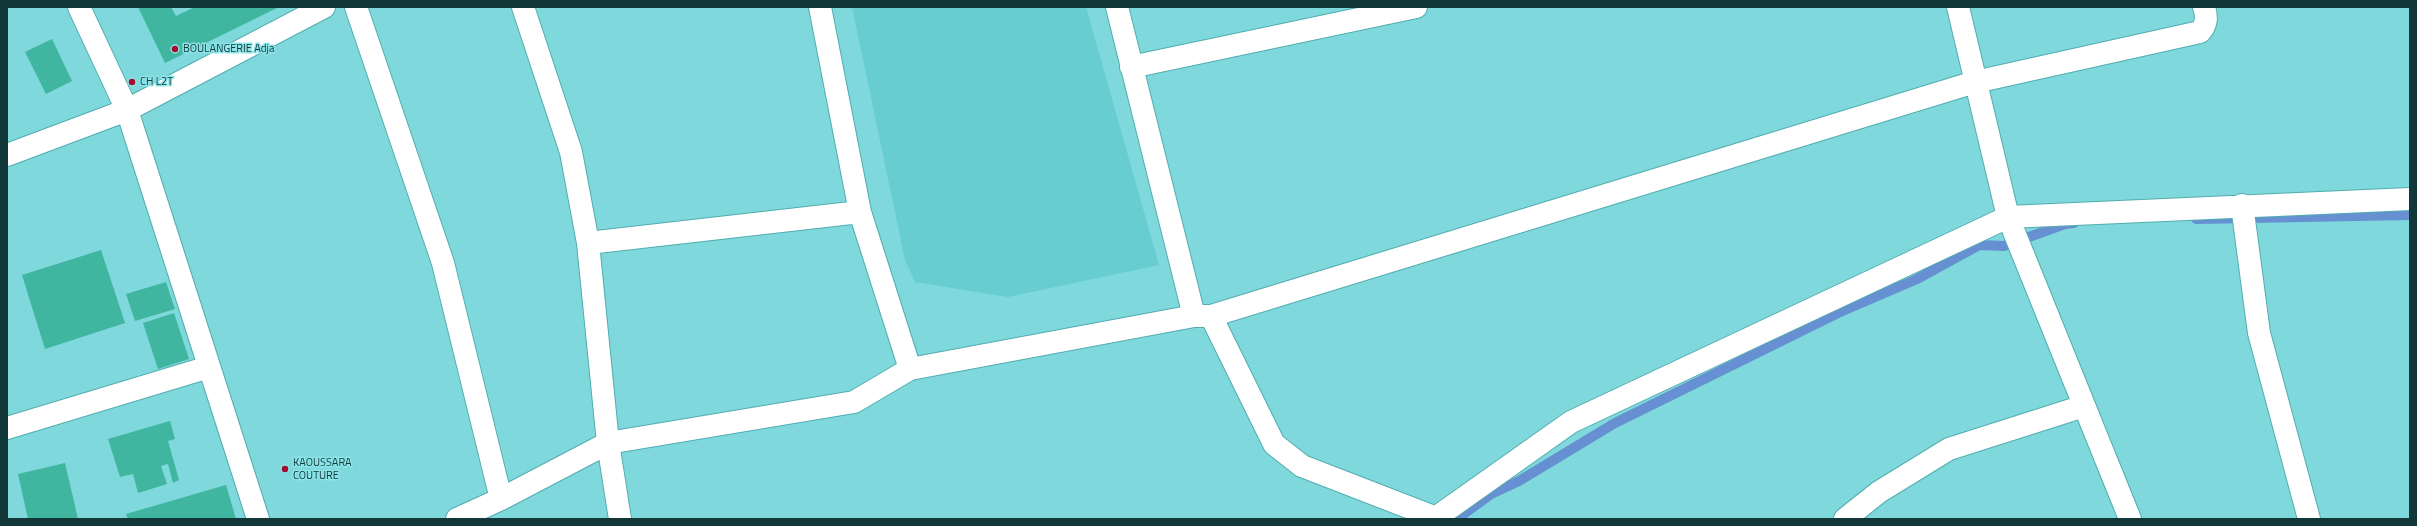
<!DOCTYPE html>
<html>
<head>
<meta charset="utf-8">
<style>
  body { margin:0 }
  #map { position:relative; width:2417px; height:526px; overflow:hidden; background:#7fd8db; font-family:"Titillium Web",sans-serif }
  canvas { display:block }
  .frame { position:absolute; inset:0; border:8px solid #113739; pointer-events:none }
</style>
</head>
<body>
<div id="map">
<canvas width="2417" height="526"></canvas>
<div class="frame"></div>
</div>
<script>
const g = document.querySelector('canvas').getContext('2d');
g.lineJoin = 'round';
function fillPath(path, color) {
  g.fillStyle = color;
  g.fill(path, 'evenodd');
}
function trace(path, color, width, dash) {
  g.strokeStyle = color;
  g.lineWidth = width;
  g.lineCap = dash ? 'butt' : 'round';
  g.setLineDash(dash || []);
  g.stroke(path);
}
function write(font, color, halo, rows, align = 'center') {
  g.font = font + ' "Titillium Web",sans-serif';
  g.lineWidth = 3;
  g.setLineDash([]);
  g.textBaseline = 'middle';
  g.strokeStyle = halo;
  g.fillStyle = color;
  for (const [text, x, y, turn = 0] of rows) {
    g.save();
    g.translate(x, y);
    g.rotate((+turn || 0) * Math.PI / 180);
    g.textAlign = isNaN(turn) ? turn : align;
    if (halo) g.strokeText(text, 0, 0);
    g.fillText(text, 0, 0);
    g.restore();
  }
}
const built = new Path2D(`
  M852,7h234l73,258 -151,32 -93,-15 -10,-22z`);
const stream = new Path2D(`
  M2196,219l214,-4
  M1457,519l34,-25 28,-13 96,-58 223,-110 79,-34 62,-34 25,1 61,-22 9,-1`);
const building = new Path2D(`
  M138,7h33l5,9 19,-9h84l-114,56z
  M52,39l20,42 -26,13 -21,-42z
  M101,250l24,73 -80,26 -23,-74z
  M166,282l9,27 -40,12 -9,-27z
  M174,313l15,46 -31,10 -15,-46z
  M170,421l5,18 -7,2 11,39 -6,3 -5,-19 -7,2 6,18 -29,9 -5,-19 -13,3 -12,-38z
  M65,463l13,56h-50l-10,-45z
  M226,485l10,34h-108l-2,-5z`);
const minor = new Path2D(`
  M79,7l48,103 131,409
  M356,7l87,256 58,236
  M523,7l48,145 17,91 20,200 12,76
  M820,7l40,205 50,157
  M1117,7l77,309
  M1958,7l50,210 122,302
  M1131,67l285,-60
  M7,155l120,-45 197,-103
  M2242,205l17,128 50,186
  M588,243l272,-31
  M1211,316l63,128 28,22 137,53
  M7,428l202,-61
  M457,519l44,-20 107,-56 246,-41 56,-33 284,-53h17l764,-234 225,-50c7,-8 7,-15 4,-25
  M1434,519l137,-97 437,-205 402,-18
  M1845,519l34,-27 70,-43 135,-43`);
const markers = [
  [175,49,4,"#a60b2e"],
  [132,82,4,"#a60b2e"],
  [285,469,4,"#a60b2e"]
];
const poiNames = [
  ["BOULANGERIE Adja",183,49],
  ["CH L2T",140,82],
  ["KAOUSSARA",293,463],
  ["COUTURE",293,476]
];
fillPath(built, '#68cdd1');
trace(stream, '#6690d1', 10);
fillPath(building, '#40b5a0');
trace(minor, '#53adb0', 24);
trace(minor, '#fff', 22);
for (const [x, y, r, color] of markers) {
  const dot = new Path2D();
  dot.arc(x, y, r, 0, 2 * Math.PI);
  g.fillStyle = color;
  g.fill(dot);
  trace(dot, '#8ce5e8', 1.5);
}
write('11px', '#113739', '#8ce5e8', poiNames, 'left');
</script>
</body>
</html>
